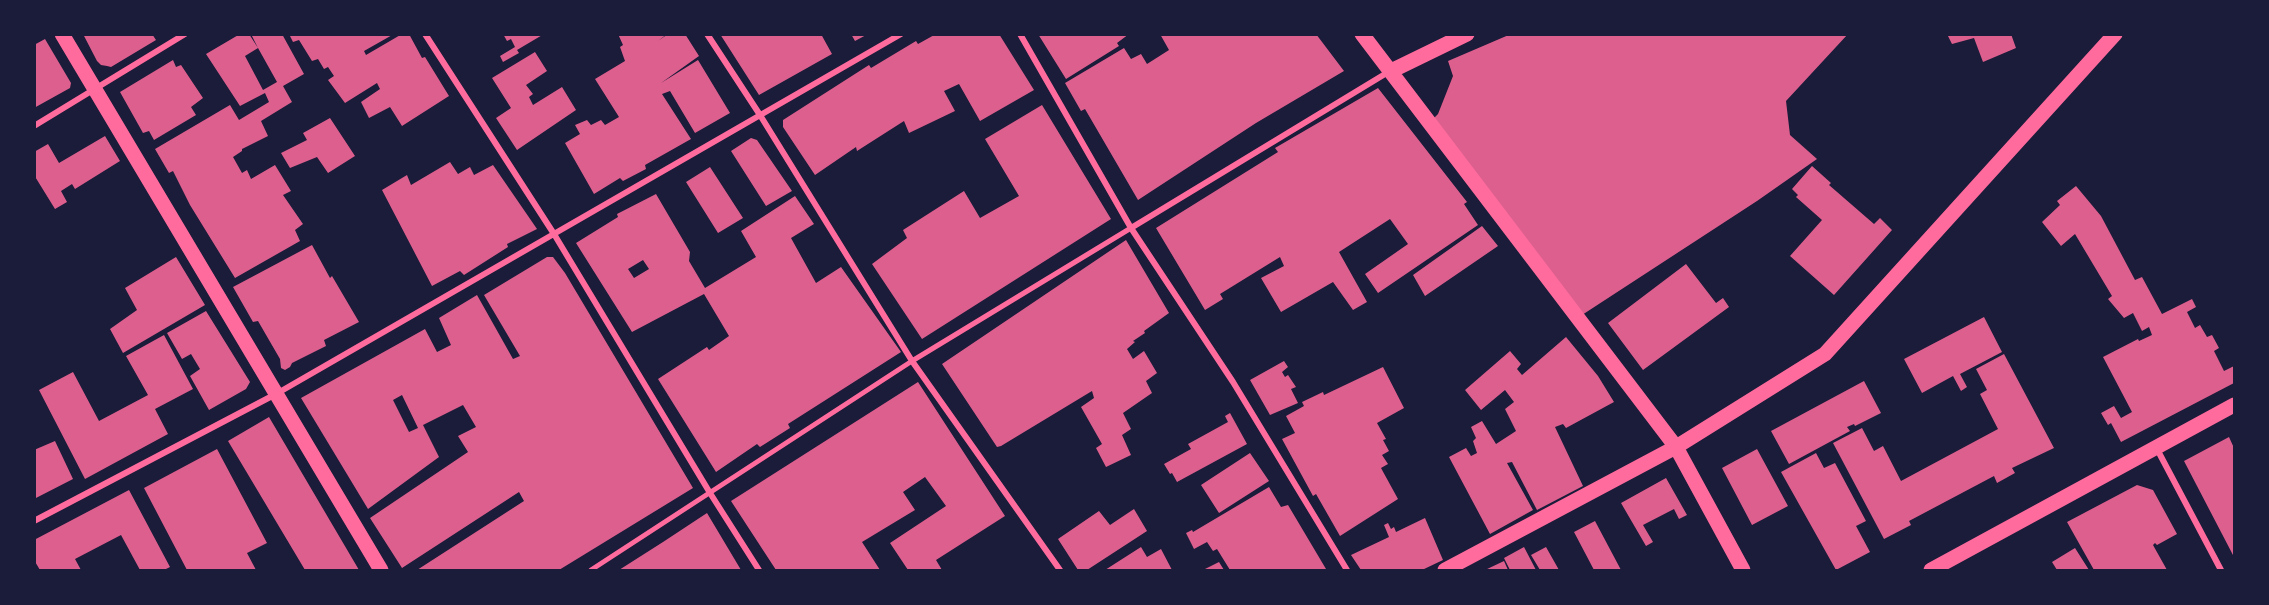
<!DOCTYPE html>
<html>
<head>
<meta charset="utf-8">
<style>
  body { margin:0 }
  #map { position:relative; width:2269px; height:605px; overflow:hidden; background:#1b1b3a; font-family:"Work Sans",sans-serif }
  canvas { display:block }
  .frame { position:absolute; inset:0; border:36px solid #1b1b3a; pointer-events:none }
</style>
</head>
<body>
<div id="map">
<canvas width="2269" height="605"></canvas>
<div class="frame"></div>
</div>
<script>
const g = document.querySelector('canvas').getContext('2d');
g.lineJoin = 'round';
function fillPath(path, color) {
  g.fillStyle = color;
  g.fill(path, 'evenodd');
}
function trace(path, color, width, dash) {
  g.strokeStyle = color;
  g.lineWidth = width;
  g.lineCap = dash ? 'butt' : 'round';
  g.setLineDash(dash || []);
  g.stroke(path);
}
const building = new Path2D(`
  M83,34h69l4,6 -45,27 -4,-1 -6,-1 -4,-4z
  M240,34h9l9,14 -7,-14h31l22,40 -21,12 9,16 -31,19 7,15 -26,13v2l-9,6 9,16 5,-3 4,9 24,-14 16,26 -8,4 20,29 -8,6 5,11 -65,37 -45,-73 -17,-34 -4,2 -14,-24 75,-44 9,15 30,-18 -4,-9 -25,13 -34,-52zM258,48l19,34 -14,8 -18,-34z
  M289,34h105l-30,17 2,4 36,-21h7l13,24 3,-1 24,39 -47,30 -12,-19 -21,11 -8,-16 19,-13 -3,-6 -32,20 -17,-23 6,-4 -6,-9 -4,2 -6,-10 -6,2 -13,-21 -6,2z
  M503,34h41l-27,16 2,3 -16,9 -3,-6 15,-9 -4,-8 -4,2z
  M618,34h49l-9,7 10,-7h17l14,22 -38,27 37,-23 32,53 -35,20 -25,-42 -8,3 29,45 -46,26 1,4 -23,12 -3,-3 -26,16 -29,-51 15,-9 -5,-9 12,-5 4,5 10,-5 4,5 14,-8 -24,-38 30,-18 -5,-14 3,-2z
  M720,34h101l11,20 -73,41z
  M851,34h17l-13,7z
  M936,34h63l35,56 -54,31 -21,-37 -15,7 11,20 -46,22 -5,-12 -47,30 -1,-4 -41,28 -32,-48v-7l86,-55 2,3 45,-27 2,3z
  M1038,34h91l-12,9 2,3 -53,33z
  M1160,34h156l28,37 -88,52 -118,77 -53,-91 -4,2 -16,-28 59,-35 7,11 10,-5 6,10 22,-14z
  M1511,34h337l-62,67 4,34 27,24 -60,42 -175,114 -149,-196 5,-5 15,-38 -5,-15z
  M1947,34h64l5,14 -33,14 -9,-24 -22,6z
  M45,39l26,44 -1,5 -36,20v-63z
  M535,52l12,19 -21,14 7,9 -4,3 4,8 29,-18 14,23 -59,40 -21,-32 15,-10 -19,-30z
  M173,60l3,7 5,-2 22,33 -12,9 5,8 -42,25 -5,-9 -6,2 -23,-41z
  M1378,88l89,114 -3,2 14,21 -100,68 -13,-19 43,-30 -18,-25 -51,33 28,50 -14,8 -20,-28 -52,30 -20,-34 23,-12 -4,-9 -60,37 3,5 -18,11 -49,-82 122,-76 -3,-4z
  M1042,105l69,114 -189,120 -50,-75 35,-26 -4,-8 61,-39 16,27 39,-22 -34,-57z
  M330,118l25,38 -27,17 -11,-16 -27,11 -9,-15 26,-13 -4,-7z
  M105,136l15,25 -45,28 -3,-5 -11,7 6,11 -12,7 -21,-34v-23l14,-8 11,19z
  M751,138l6,2 35,51 -26,15 -35,-55z
  M450,162l8,12 12,-7 4,8 19,-10 44,64 -30,15 1,3 -44,28 -4,-4 -28,15 -50,-96 25,-15 4,10z
  M1812,166l19,17 -2,2 45,39 6,-6 12,12 -58,65 -44,-39 32,-36 -26,-23 2,-2 -6,-6z
  M710,167l33,51 -25,15 -32,-51z
  M2076,186l25,30 34,64 7,-3 20,37 30,-15 4,8 -9,5 8,16 5,-3 7,12 5,-2 7,13 -5,3 10,20 10,-5v17l-113,59 -10,-19 -3,2 -7,-12 13,-7 7,12 11,-6 -29,-55 35,-18 1,2 13,-6 -3,-8 -7,4 -9,-18 -9,5 -16,-19 4,-3 -37,-62 -14,12 -19,-24 18,-17 -3,-4z
  M656,194l34,58 -1,9 16,27 51,-31 -15,-26 54,-35 19,28 -23,14 25,45 25,-16 60,85 -113,72 2,4 -30,19 -3,-3 -41,28 -58,-93 49,-32 2,3 20,-14 -25,-42 -72,38 -56,-89 42,-26 -1,-3zM643,260l6,9 -15,9 -6,-9z
  M1482,226l16,20 -73,50 -12,-21z
  M1126,240l43,73 -25,18 1,2 -12,8 2,1 -8,7 6,10 11,-8 13,22 -11,8 6,12 -29,20 8,16 -9,6 9,20 -25,12 -10,-19 6,-4 -21,-37 13,-9 -2,-7 -91,55 -4,1 -55,-83z
  M312,245l18,33 2,-2 27,46 -35,18 2,6 -34,17 -2,4 -5,3 -4,-2 -1,-9 -22,-38 -5,1 -20,-35z
  M176,257l29,48 -82,48 -13,-24 27,-19 -12,-22z
  M547,257h6l12,16 128,215 -134,82h-142l107,-69 -5,-9 -117,76 -32,-50 98,-66 -10,-16 18,-9 -13,-22 -40,20 16,32 -71,52 -67,-111 124,-69 12,23 14,-7 -12,-27 38,-23 36,64 7,-3 -36,-61zM402,395l16,33 -9,4 -16,-32z
  M1686,264l30,39 7,-5 6,9 -86,63 -35,-47z
  M206,311l44,71 -4,7 -37,21 -19,-34 10,-7 -9,-15 -9,5 -15,-26z
  M1984,317l18,35 -42,22 7,13 -6,4 -8,-15 -31,17 -18,-34z
  M164,335l29,54 -38,20 13,25 -83,45 -46,-89 34,-18 26,49 49,-26 -22,-39z
  M1566,337l32,39 16,26 -48,26 -3,-4 -8,3 28,59 -46,24 -25,-48 -5,1 26,47 -43,24 -41,-77 17,-9 5,8 6,-3 -4,-12 3,-3 -5,-11 11,-6 14,23 20,-13 -11,-22 9,-7 -9,-12 -24,20 -16,-20 45,-39 11,13 -4,5 5,6z
  M2004,354l50,94 -42,20 3,5 -18,10 -3,-7 -85,45 2,4 -27,14 -51,-96 29,-15 12,23 9,-5 18,35 97,-52 -18,-35 7,-4 -11,-21z
  M1284,361l4,6 -6,5 3,5 3,-2 8,12 -5,2 7,14 -28,12 -20,-35z
  M1383,367l21,41 -27,15 9,16 -3,1 6,11 -7,4 6,9 -7,4 17,31 -58,37 -24,-42 -3,2 -31,-57 13,-6 -9,-17 18,-10 -2,-4 21,-10 1,3z
  M1864,381l17,32 -26,13 -1,-2 -7,3 3,4 -61,33 -18,-33z
  M918,382l87,134 -69,44 6,10h-34l-18,-27 56,-37 -21,-29 -22,15 12,18 -53,32 18,28h-104l-45,-69z
  M1230,413l17,31 -70,38 -5,-9 -2,1 -6,-10 27,-15 -3,-5 40,-22 -3,-6z
  M269,417l90,153h-54l-77,-129z
  M2229,437l5,11v109l-50,-96z
  M55,441l18,38 -39,20v-49z
  M217,449l50,94 -20,10 9,17h-69l-43,-82z
  M1757,449l31,57 -36,19 -30,-57z
  M1250,453l19,28 -50,32 -18,-28z
  M1816,453l8,15 11,-5 31,58 -10,5 14,26 -34,18 -55,-98z
  M1666,478l21,37 -8,4 -5,-10 -31,16 10,17 -7,4 -25,-43z
  M2137,485l16,5 24,44 -20,11 -2,-2 -2,2 14,25h-73l-27,-48z
  M1269,487l12,20 7,-2 38,64 -96,1 -13,-21 -4,2 -6,-9 -13,7 -8,-16 6,-3 1,2z
  M129,490l41,77 -6,3h-24l-19,-35 -46,24 6,11h-41l-6,-10v-20z
  M1134,509l13,22 -60,39h-9l-20,-31 41,-28 11,14z
  M707,513l34,57h-122l44,-28z
  M1425,518l18,42 -21,10h-61l-10,-15 38,-18 -5,-12 4,-2 3,6 3,-2 2,5z
  M1595,521l26,49h-27l-20,-38z
  M1141,547l6,10 14,-8 11,21h-67z
  M1524,547l12,23h-26l-6,-12z
  M1546,547l13,23h-19l-9,-15z
  M2075,548l14,22h-32l-5,-8z
  M1504,561l4,9h-23z
  M1219,562l5,8h-21z`);
const pedestrian = new Path2D(`
  M591,570l321,-209 219,-133`);
const minor = new Path2D(`
  M425,34l129,200 156,259 49,77
  M707,34l53,81 152,246 148,209
  M1020,34l111,194 102,154 114,188
  M34,126l151,-92
  M1131,228l259,-157
  M2157,449l64,121
  M34,521l242,-127 625,-360`);
const primary = new Path2D(`
  M62,34l319,536
  M1362,34l314,413 67,123
  M1391,71l76,-37
  M1445,570l231,-123 149,-93 290,-320
  M1931,570l303,-165`);
fillPath(building, '#dd5f8e');
trace(pedestrian, '#ff6b9d', 5);
trace(minor, '#ff6b9d', 6);
trace(primary, '#ff6b9d', 15);
</script>
</body>
</html>
